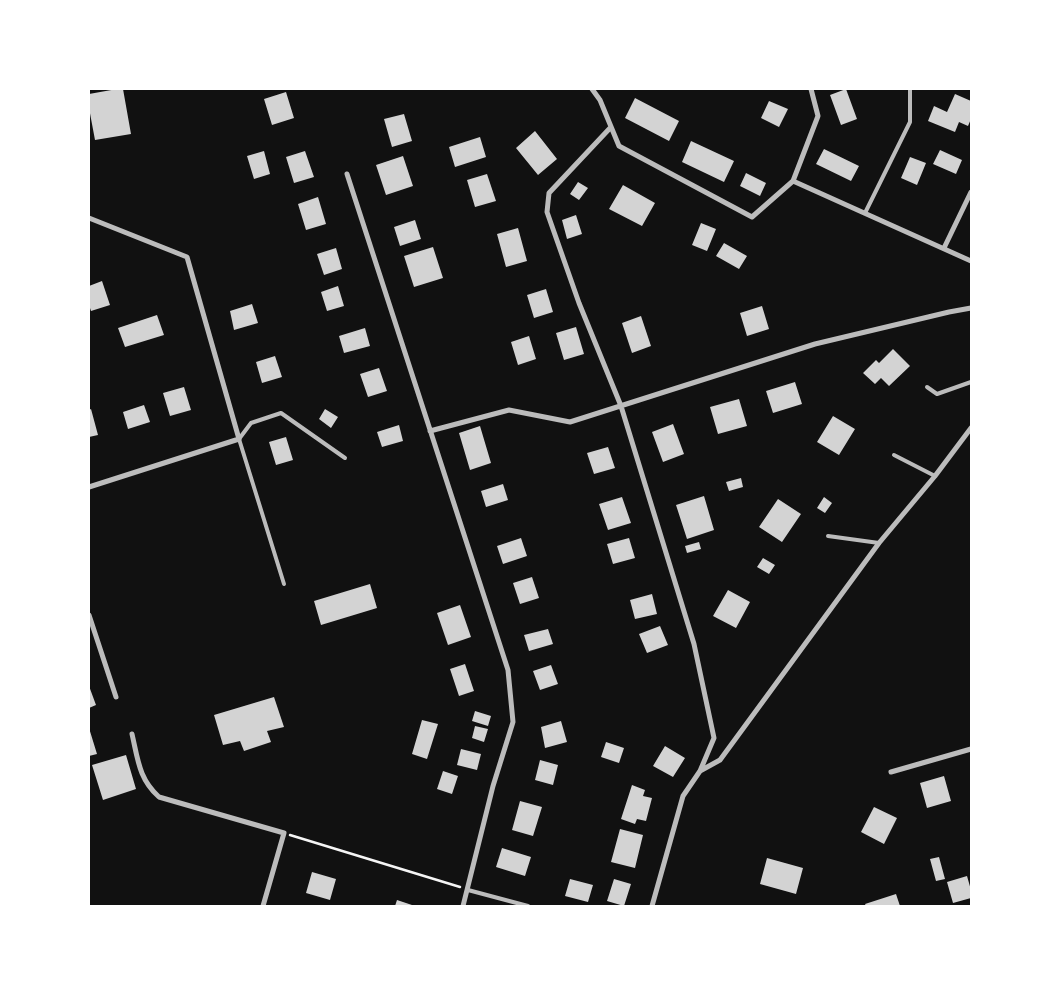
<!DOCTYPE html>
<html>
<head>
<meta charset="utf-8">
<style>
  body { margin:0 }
  #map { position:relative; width:1060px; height:995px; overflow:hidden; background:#111; font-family:"Noto Sans",sans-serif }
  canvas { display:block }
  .frame { position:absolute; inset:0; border:90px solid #fff; pointer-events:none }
</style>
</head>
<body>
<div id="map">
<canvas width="1060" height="995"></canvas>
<div class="frame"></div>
</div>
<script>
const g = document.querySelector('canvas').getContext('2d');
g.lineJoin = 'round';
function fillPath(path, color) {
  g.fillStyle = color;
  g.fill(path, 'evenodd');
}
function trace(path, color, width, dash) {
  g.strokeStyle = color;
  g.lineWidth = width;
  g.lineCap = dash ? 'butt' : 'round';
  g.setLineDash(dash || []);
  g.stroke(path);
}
const building = new Path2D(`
  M117,89h6l8,45 -36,6 -6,-32v-14z
  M846,89l11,30 -16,6 -11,-30z
  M286,92l8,26 -22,7 -8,-26z
  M955,94l16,7v18l-3,7 -9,-4 -4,10 -27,-11 6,-15 13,6z
  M635,98l44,23 -10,20 -44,-23z
  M769,101l19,8 -9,18 -18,-9z
  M404,114l8,27 -20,6 -8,-28z
  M535,131l22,28 -19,16 -22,-27z
  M480,137l6,20 -31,10 -6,-20z
  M691,141l43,20 -10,21 -42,-20z
  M824,149l35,17 -8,15 -35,-17z
  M940,150l22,10 -6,14 -23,-10z
  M264,151l6,23 -16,5 -7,-23z
  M305,151l9,26 -20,6 -8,-26z
  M403,156l10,30 -27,9 -10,-30z
  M910,157l16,6 -9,22 -16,-7z
  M746,173l20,10 -6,13 -20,-10z
  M487,174l9,27 -21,6 -8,-27z
  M578,182l10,6 -9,12 -9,-6z
  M623,185l32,18 -13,23 -33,-17z
  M318,197l8,27 -20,6 -8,-26z
  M576,215l6,19 -15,5 -5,-19z
  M415,220l6,19 -21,7 -6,-19z
  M701,223l15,6 -9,22 -15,-6z
  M518,228l9,33 -21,6 -9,-33z
  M724,243l23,13 -8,13 -23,-13z
  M433,247l10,31 -29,9 -10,-31z
  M336,248l6,21 -18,6 -7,-21z
  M102,281l8,24 -19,6 -2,-6v-19z
  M338,286l6,20 -17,5 -6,-19z
  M546,289l7,23 -19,6 -7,-23z
  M252,304l6,19 -24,7 -4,-19z
  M762,306l7,23 -22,7 -7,-23z
  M157,315l7,20 -39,12 -7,-19z
  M641,316l10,30 -19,7 -10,-30z
  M576,327l8,27 -20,6 -8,-27z
  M365,328l5,18 -26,7 -5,-17z
  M529,336l7,23 -18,6 -7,-23z
  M893,349l17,17 -21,20 -8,-8 -6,6 -12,-11 13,-13 3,3z
  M275,356l7,21 -20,6 -6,-21z
  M379,368l8,23 -19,6 -8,-23z
  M795,382l7,22 -29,9 -7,-22z
  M184,387l7,23 -21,6 -7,-23z
  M739,399l8,27 -29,8 -8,-27z
  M144,405l6,17 -22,7 -5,-17z
  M91,409l7,26 -9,2v-27z
  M325,409l13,8 -7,11 -12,-9z
  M833,416l22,13 -16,26 -22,-13z
  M673,424l11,30 -21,8 -11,-30z
  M399,425l4,16 -21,6 -5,-15z
  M480,426l11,37 -21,7 -11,-37z
  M286,437l7,23 -17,5 -7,-23z
  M608,447l7,21 -21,6 -7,-21z
  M741,478l2,9 -14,4 -3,-9z
  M503,484l5,16 -22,7 -5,-16z
  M704,496l10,34 -27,9 -11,-34z
  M622,497l9,26 -23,7 -9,-26z
  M824,497l8,6 -7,10 -8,-5z
  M778,499l23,15 -19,28 -23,-15z
  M521,538l6,18 -24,8 -6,-18z
  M629,538l6,20 -22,6 -6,-20z
  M699,542l2,7 -14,4 -2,-7z
  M763,558l12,7 -6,9 -12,-7z
  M532,577l7,21 -19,6 -7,-21z
  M370,584l7,24 -56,17 -7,-24z
  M728,590l22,12 -14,26 -23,-12z
  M652,594l5,20 -22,5 -5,-19z
  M460,605l11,32 -23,8 -11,-32z
  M660,626l8,19 -21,8 -8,-19z
  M548,629l5,15 -24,7 -5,-16z
  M465,664l9,27 -15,5 -9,-27z
  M551,665l7,19 -18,6 -7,-19z
  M89,686l7,19 -7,3z
  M274,697l10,30 -17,4 4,11 -27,9 -4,-10 -17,4 -9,-30z
  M475,711l16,5 -3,10 -16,-5z
  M422,720l16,4 -11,35 -15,-5z
  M561,721l6,21 -22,6 -4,-21z
  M475,726l13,3 -4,13 -12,-4z
  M89,728l8,26 -8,2z
  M606,742l18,6 -5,15 -18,-6z
  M665,746l20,12 -12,19 -20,-11z
  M461,749l20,5 -4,16 -20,-5z
  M126,755l10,34 -33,11 -11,-35z
  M540,760l18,5 -5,20 -18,-5z
  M443,771l15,5 -6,18 -15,-5z
  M944,776l7,25 -24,7 -7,-25z
  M632,785l13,5 -2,6 9,2 -6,23 -9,-2 -2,5 -14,-5z
  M520,801l22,6 -9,29 -21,-6z
  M874,807l23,11 -13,26 -23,-12z
  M620,829l23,6 -8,33 -24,-6z
  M502,848l29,9 -6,19 -29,-9z
  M939,857l6,22 -9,2 -6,-22z
  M767,858l36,10 -7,26 -36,-10z
  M312,872l24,7 -6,21 -24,-7z
  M967,876l4,14v8l-18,5 -6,-21z
  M570,879l23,6 -5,17 -23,-6z
  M614,879l17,5 -7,22 -17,-5z
  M896,894l4,12h-34l-1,-2z
  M397,900l18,6h-20z`);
const path = new Path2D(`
  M290,835l170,52`);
const service = new Path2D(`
  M865,213l45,-91v-33
  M927,387l10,7 34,-12
  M894,455l41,21
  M828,536l51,7
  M284,584l-45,-145 12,-16 30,-10 64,45
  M468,890l60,16`);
const minor = new Path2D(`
  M592,89l8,11 19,46 133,71 41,-36 25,-65 -7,-27
  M611,127l-62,66 -2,19 32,91 42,103 73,238 20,94 -14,33
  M347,174l161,496 5,52 -20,64 -30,120
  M793,181l178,80
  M89,218l98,39 52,182 -150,48
  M944,248l27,-56
  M430,431l79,-21 61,12 245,-78 134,-32 22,-4
  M89,615l27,82
  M132,734c6,26 7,45 27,63l125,36 -21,73
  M891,772l80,-23
  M652,906l31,-110 17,-25 20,-11 159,-217 56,-67 36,-48`);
fillPath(building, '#d3d3d3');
trace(path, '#f5f5f5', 2.5);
trace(service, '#bcbcbc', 4);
trace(minor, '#bcbcbc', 5);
</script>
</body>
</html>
